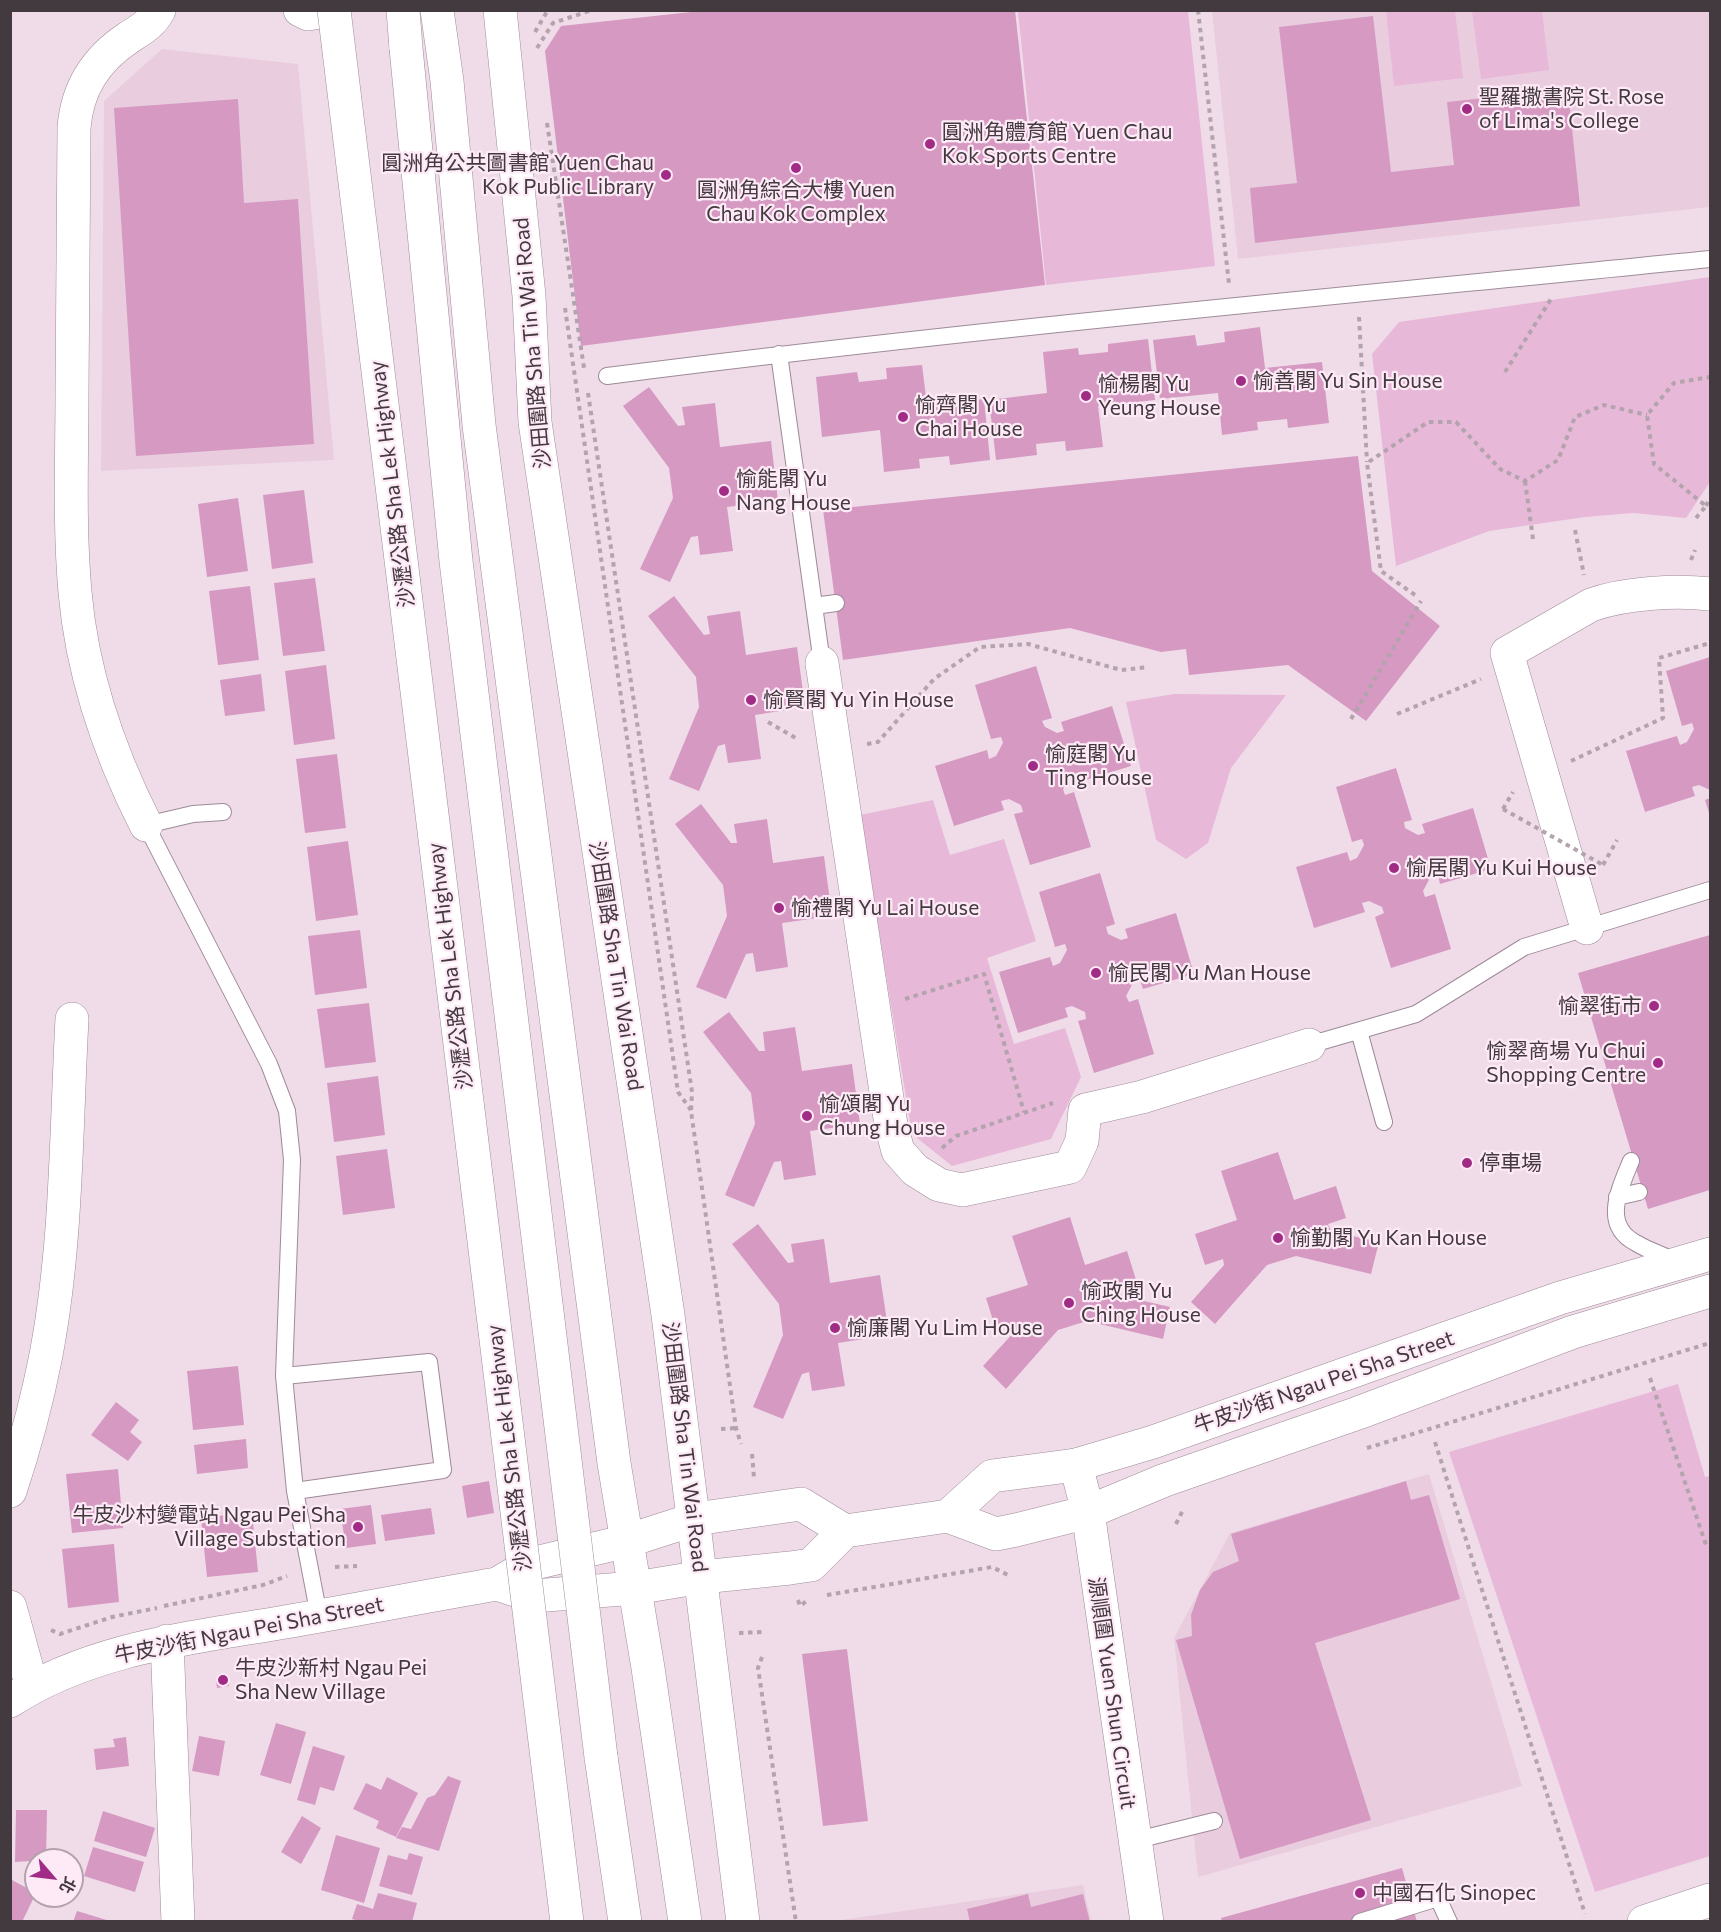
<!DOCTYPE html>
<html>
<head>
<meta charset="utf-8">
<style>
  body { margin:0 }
  #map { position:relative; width:1721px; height:1932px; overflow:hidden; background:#f0dce9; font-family:Commissioner,"Noto Sans TC",sans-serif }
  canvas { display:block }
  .frame { position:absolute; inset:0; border:12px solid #423a3f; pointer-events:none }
  .north { position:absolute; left:24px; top:1848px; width:60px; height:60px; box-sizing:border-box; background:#fee9f6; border:2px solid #b3a3ad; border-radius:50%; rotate:118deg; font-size:16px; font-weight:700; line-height:24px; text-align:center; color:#423a3f }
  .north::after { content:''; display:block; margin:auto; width:21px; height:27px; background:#a12c86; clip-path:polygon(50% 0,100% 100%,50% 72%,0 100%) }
</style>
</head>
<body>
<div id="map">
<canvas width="1721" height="1932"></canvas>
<div class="frame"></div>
<div class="north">北</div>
</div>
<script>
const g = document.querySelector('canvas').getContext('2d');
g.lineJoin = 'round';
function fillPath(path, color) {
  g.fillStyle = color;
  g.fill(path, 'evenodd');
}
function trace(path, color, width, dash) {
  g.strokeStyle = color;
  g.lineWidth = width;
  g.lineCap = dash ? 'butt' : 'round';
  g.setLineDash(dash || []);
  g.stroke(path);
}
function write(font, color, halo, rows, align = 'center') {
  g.font = font + ' Commissioner,"Noto Sans TC",sans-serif';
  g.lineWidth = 4.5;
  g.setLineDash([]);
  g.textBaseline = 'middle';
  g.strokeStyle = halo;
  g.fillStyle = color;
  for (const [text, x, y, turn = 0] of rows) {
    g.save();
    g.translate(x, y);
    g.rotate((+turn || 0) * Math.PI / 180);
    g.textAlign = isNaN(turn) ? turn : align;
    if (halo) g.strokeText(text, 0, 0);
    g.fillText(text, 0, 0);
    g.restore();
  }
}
const built = new Path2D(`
  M1212,11h498v196l-472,52z
  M162,49l136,15 36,396 -233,11 3,-370z
  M1429,1474l93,312 -324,91 -24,-239 56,-105z
  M1083,1885l8,36 -264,1z`);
const green = new Path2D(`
  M1018,11h170l27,255 -169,19z
  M1386,11h69l8,67 -69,8z
  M1472,11h70l7,59 -68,9z
  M1710,277v205l-24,36 -53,-5 -48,4 -96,14 -93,35 -24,-212 27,-32z
  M1174,694l112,1 -55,73 -23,75 -22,16 -30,-19 -30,-138z
  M933,800l17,55 54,-16 32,102 -49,17 27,86 51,-16 16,49 -30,62 -99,27 -40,-32 -52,-319z
  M1678,1384l27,93 5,-1v380l-115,36 -146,-440z`);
const building = new Path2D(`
  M710,10h305l30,275 -464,61 -36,-295 16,-25z
  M1373,16l18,156 63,-7 -7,-63 121,-13 12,117 -325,37 -5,-55 47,-5 -18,-156z
  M238,99l6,104 54,-4 16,245 -178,12 -22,-348z
  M1260,327l5,41 57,-6 7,61 -41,5 -1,-9 -30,3 1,8 -36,5 -4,-42 -58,6 -7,-59 42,-5 2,11 28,-4 -1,-10z
  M1148,339l7,61 -57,6 5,41 -37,4 -1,-10 -29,3 1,11 -41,5 -7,-60 58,-7 -4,-41 35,-4 1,7 29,-3v-8z
  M922,365l5,40 57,-6 6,61 -40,5 -1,-9 -30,3 1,9 -36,4 -4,-42 -58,7 -6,-60 41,-5 2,10 28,-3 -1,-11z
  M649,387l29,39 7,-1 -3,-18 33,-4 5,44 51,-6 7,60 -51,6 6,44 -33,4 -2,-19 -7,1 -21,45 -30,-13 33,-71 -4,-30 -46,-62z
  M1358,456l14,115 68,55 -74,95 -78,-56 -99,10 -3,-26 -25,3 -91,-24 -227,32 -20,-150z
  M304,490l9,73 -41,6 -9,-74z
  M238,498l10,73 -41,6 -9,-73z
  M315,578l10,73 -42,5 -9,-73z
  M250,586l9,74 -41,5 -9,-74z
  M674,596l30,39 6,-1 -3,-18 33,-5 6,44 51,-8 8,60 -50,8 6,44 -33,4 -3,-19 -7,2 -19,45 -30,-12 30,-72 -3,-30 -48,-61z
  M1710,657v133l-11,-5 -7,2 3,9 -50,16 -19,-61 51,-15 3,9 7,-3 7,-13 -2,-6 -10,3 -16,-55z
  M326,665l9,74 -41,6 -9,-74z
  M1036,666l16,52 -10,3 3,6 12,6 7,-2 -3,-9 51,-16 19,60 -52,16 -2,-9 -7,3 -7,13 2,6 9,-3 17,55 -61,18 -16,-51 9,-2 -2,-7 -12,-6 -8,2 3,9 -50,16 -19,-60 52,-16 2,9 7,-3 7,-13 -2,-6 -10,2 -16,-54z
  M261,674l4,37 -40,5 -5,-36z
  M337,754l9,74 -41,5 -9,-74z
  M1396,768l16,52 -8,2 1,6 13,7 7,-2 -3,-9 51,-16 18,61 -51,15 -2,-9 -8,3 -7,13 2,6 10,-3 16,55 -60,19 -16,-51 9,-4 -2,-6 -13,-6 -7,2 3,9 -51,16 -18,-61 51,-15 3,9 7,-3 7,-13 -2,-6 -10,3 -16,-55z
  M1710,798v18l-5,-16z
  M701,804l30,39h6l-3,-19 33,-5 6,44 51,-7 8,60 -50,7 6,44 -32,5 -3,-19 -7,1 -20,45 -30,-12 31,-71 -4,-31 -48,-61z
  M348,841l10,74 -42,6 -9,-74z
  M1100,873l15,51 -9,3 2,7 13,6 7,-2 -3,-9 51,-16 18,61 -51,15 -3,-9 -7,3 -7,13 3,6 9,-3 16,55 -60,19 -16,-52 8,-2 -1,-7 -13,-6 -7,2 3,9 -50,16 -19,-61 51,-15 3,9 7,-3 7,-13 -2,-6 -10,3 -16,-55z
  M360,930l7,58 -52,7 -7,-59z
  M1710,935v255l-62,19 -70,-236z
  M369,1003l7,59 -51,6 -8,-59z
  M729,1012l30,39h6l-2,-19 32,-5 7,44 50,-7 8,60 -50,7 6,44 -32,5 -3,-19 -7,1 -20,45 -29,-12 30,-71 -4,-31 -48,-61z
  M378,1076l7,59 -51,7 -7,-59z
  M387,1149l8,59 -52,7 -7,-59z
  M1278,1152l16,48 42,-14 10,32 -18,6 3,7 48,11 -8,32 -75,-18 -29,9 -52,59 -24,-22 33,-37 -1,-6 -18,6 -10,-31 42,-14 -16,-49z
  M1070,1217l15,48 42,-14 10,32 -18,6 3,7 48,11 -7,32 -76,-18 -29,9 -52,59 -23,-23 33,-36 -2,-6 -18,6 -10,-32 42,-13 -16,-49z
  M758,1224l30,39 6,-1 -3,-18 33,-5 6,44 50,-8 9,60 -51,8 7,43 -33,5 -3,-19 -7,2 -19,45 -30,-12 30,-72 -4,-31 -47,-60z
  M238,1366l6,59 -51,5 -6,-59z
  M116,1402l23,18 -9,12 12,10 -14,19 -37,-26z
  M246,1439l2,29 -51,6 -3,-29z
  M118,1469l5,59 -51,5 -6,-59z
  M489,1481l5,32 -27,5 -5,-32z
  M1406,1481l5,19 18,-5 31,104 -145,44 56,177 -131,39 -64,-219 16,-4 -1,-21 9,-25 13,-18 26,-11 -8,-27z
  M371,1505l5,39 -30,4 -6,-39z
  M431,1508l4,26 -50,7 -4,-26z
  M252,1512l6,60 -51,5 -6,-59z
  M114,1544l5,58 -51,6 -6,-59z
  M847,1649l21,172 -45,5 -21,-172z
  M228,1679l1,7 -12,2 -1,-7z
  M276,1723l30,9 -15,52 -31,-9z
  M199,1736l26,5 -6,35 -27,-5z
  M126,1737l3,29 -33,4 -2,-21 21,-2 -2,-8z
  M313,1746l32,10 -11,35 -14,-4 -5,18 -18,-5z
  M448,1776l13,5 -22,70 -43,-13 6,-11 9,2 16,-31 8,-3z
  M387,1777l31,16 -22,44 -20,-9 3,-7 -26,-12 13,-26 15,7z
  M16,1810h31l-1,50 -31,2z
  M103,1811l52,17 -9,29 -52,-16z
  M302,1816l19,12 -20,36 -20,-12z
  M336,1835l44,13 -16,55 -43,-13z
  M93,1847l51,15 -9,30 -51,-16z
  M409,1853l14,4 -11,38 -33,-9 9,-31 19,5z
  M1402,1868l15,54h-195l-1,-4z
  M12,1880l24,13 -14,29h-12z
  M378,1893l39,10 -5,19h-50l-10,-3 5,-15 16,5z
  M1028,1894l3,13 52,-13 7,28h-120l-3,-13z
  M77,1911l33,10v1h-37z`);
const path = new Path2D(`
  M1198,10l31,274
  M535,32l13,-22
  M537,48l16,-25 39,-13
  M547,123l37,245
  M565,308l113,784 13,18
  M1359,317l8,145
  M1505,372l46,-73
  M588,393l104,699 -1,19 45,317 5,16
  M1525,481l8,58
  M1706,506l4,-8
  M1696,518l10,-12 -52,-42 -7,-49 27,-32 36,-6
  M1575,530l9,45
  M1691,560l4,-10
  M1415,595l-34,-24 -14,-108 61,-41h28l44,47 25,12 33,-21 17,-43 29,-12 43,10
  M1397,714l84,-35
  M1351,719l70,-118
  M768,722l31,18
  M867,744l11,-2 56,-63 46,-32 48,-3 93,26 27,-3
  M1571,761l92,-43 -4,-60 51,-15
  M1503,809l10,-17
  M1603,865l14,-25
  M905,999l79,-25 40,138
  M942,1148l14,-12 97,-33
  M1650,1378l56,167 4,-2
  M721,1429l15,-1
  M1435,1442l150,472
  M1367,1448l343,-105
  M752,1454l2,24
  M1176,1524l8,-16
  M335,1567l22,-1
  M827,1595l165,-28 16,8
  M798,1600l2,6 8,-6
  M164,1606l99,-21 24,-9
  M51,1630l9,4 52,-17 45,-9
  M739,1633l23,-1
  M762,1657l-4,11 38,254`);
const lane = new Path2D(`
  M779,354l43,309
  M607,376c367,-47 735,-80 1103,-117
  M814,606l22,-3
  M223,812l-30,2 -47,11 123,239 18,47 5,49 -8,216 11,115 24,125
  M1359,1031l25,91
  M1309,1045l107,-31 108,-67 186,-57
  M1631,1161c-11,27 -30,64 5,82 13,8 28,12 42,20
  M1617,1197l22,-5
  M284,1376l145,-14 14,108 -148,21
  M1133,1841l81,-20
  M1360,1922l78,-24 11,24`);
const street = new Path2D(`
  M822,663l69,462 7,26 17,19 24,15 23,5 108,-23 12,-26 3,-31 57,-13 167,-52
  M146,825c-37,-73 -64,-152 -71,-233 -6,-67 -3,-134 -3,-200 1,-88 1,-176 2,-264 3,-39 21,-68 54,-90 12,-8 24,-14 31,-28
  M1587,928l-80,-275 84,-48c33,-12 85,-15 119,-11
  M1076,1465l12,47 59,410
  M10,1491c15,-45 27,-90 36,-136 21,-110 20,-225 26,-336
  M10,1607l22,80
  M167,1641l11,281
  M1644,1922l66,-22`);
const secondary = new Path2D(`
  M300,10l8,4 22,-4
  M948,1516l44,-40 84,-11 77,-23 407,-144 150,-44
  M497,1584l37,12 101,-8 67,-11 88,-9 21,-3 34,-34 103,-15 48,18 20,-4 72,-18 77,-32 193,-67 215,-81 137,-41
  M10,1701c81,-53 182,-63 275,-79 71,-12 141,-26 212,-38l34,-20 96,-23 68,-22 106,-15 44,27`);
const primary = new Path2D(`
  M437,10l10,71 32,344 135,1038 34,205 37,254
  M500,10l29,286 6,126 133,893 75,607`);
const highway = new Path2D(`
  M403,10l3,38
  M601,1757l24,165`);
const pathBridge = new Path2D(`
  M1503,809l100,56`);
const highwayBridge = new Path2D(`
  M334,10l233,1912
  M406,48l50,513 145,1196`);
const markers = [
  [1467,109,6,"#a12c86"],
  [930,144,6,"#a12c86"],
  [796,168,6,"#a12c86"],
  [666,175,6,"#a12c86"],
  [1241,381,6,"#a12c86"],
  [1086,396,6,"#a12c86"],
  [903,417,6,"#a12c86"],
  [724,491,6,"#a12c86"],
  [751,700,6,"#a12c86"],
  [1033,766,6,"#a12c86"],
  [1394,868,6,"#a12c86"],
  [779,908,6,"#a12c86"],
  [1096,973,6,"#a12c86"],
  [1654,1006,6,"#a12c86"],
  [1658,1063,6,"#a12c86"],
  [807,1116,6,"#a12c86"],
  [1467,1163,6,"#a12c86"],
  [1278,1238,6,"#a12c86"],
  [1069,1303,6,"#a12c86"],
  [835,1328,6,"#a12c86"],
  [358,1527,6,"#a12c86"],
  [223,1680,6,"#a12c86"],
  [1360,1893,6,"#a12c86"]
];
const poiNames = [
  ["聖羅撒書院 St. Rose",1479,97],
  ["of Lima's College",1479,121],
  ["圓洲角體育館 Yuen Chau",942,132],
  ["Kok Sports Centre",942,156],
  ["圓洲角公共圖書館 Yuen Chau",654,163,"right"],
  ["Kok Public Library",654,187,"right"],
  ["圓洲角綜合大樓 Yuen",796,190,"center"],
  ["Chau Kok Complex",796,214,"center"],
  ["愉善閣 Yu Sin House",1253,381],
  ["愉楊閣 Yu",1098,384],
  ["Yeung House",1098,408],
  ["愉齊閣 Yu",915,405],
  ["Chai House",915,429],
  ["愉能閣 Yu",736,479],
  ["Nang House",736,503],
  ["愉賢閣 Yu Yin House",763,700],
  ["愉庭閣 Yu",1045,754],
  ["Ting House",1045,778],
  ["愉居閣 Yu Kui House",1406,868],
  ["愉禮閣 Yu Lai House",791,908],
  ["愉民閣 Yu Man House",1108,973],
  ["愉翠街市",1642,1006,"right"],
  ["愉翠商場 Yu Chui",1646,1051,"right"],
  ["Shopping Centre",1646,1075,"right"],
  ["愉頌閣 Yu",819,1104],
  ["Chung House",819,1128],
  ["停車場",1479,1163],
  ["愉勤閣 Yu Kan House",1290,1238],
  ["愉政閣 Yu",1081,1291],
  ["Ching House",1081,1315],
  ["愉廉閣 Yu Lim House",847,1328],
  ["牛皮沙村變電站 Ngau Pei Sha",346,1515,"right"],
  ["Village Substation",346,1539,"right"],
  ["牛皮沙新村 Ngau Pei",235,1668],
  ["Sha New Village",235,1692],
  ["中國石化 Sinopec",1372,1893]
];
const streetNames = [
  ["沙田圍路 Sha Tin Wai Road",532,343,-95],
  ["沙瀝公路 Sha Lek Highway",392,484,-97],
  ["沙瀝公路 Sha Lek Highway",450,966,-97],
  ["沙田圍路 Sha Tin Wai Road",616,966,81],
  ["牛皮沙街 Ngau Pei Sha Street",1324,1382,-19],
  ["沙田圍路 Sha Tin Wai Road",685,1447,83],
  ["沙瀝公路 Sha Lek Highway",509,1448,-97],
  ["牛皮沙街 Ngau Pei Sha Street",249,1630,-11],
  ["源順圍 Yuen Shun Circuit",1112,1693,82]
];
fillPath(built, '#e9cddf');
fillPath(green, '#e7b8d8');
fillPath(building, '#d599c2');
trace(lane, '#9e8b98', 18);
trace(street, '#9e8b98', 34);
trace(secondary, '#9e8b98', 34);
trace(primary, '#9e8b98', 34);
trace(highway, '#9e8b98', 34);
trace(path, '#b3a3ad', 4, [4.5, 4.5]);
trace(lane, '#fff', 16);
trace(street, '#fff', 33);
trace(secondary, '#fff', 33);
trace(primary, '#fff', 33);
trace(highway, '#fff', 33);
trace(highwayBridge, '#9e8b98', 34, []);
trace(pathBridge, '#b3a3ad', 4, [4.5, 4.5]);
trace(highwayBridge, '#fff', 33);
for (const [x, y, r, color] of markers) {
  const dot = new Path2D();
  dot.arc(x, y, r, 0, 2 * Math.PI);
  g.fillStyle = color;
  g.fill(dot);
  trace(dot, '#fee9f6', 2);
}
write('21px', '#423a3f', '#fee9f6', poiNames, 'left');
write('21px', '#423a3f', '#fee9f6', streetNames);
</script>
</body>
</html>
